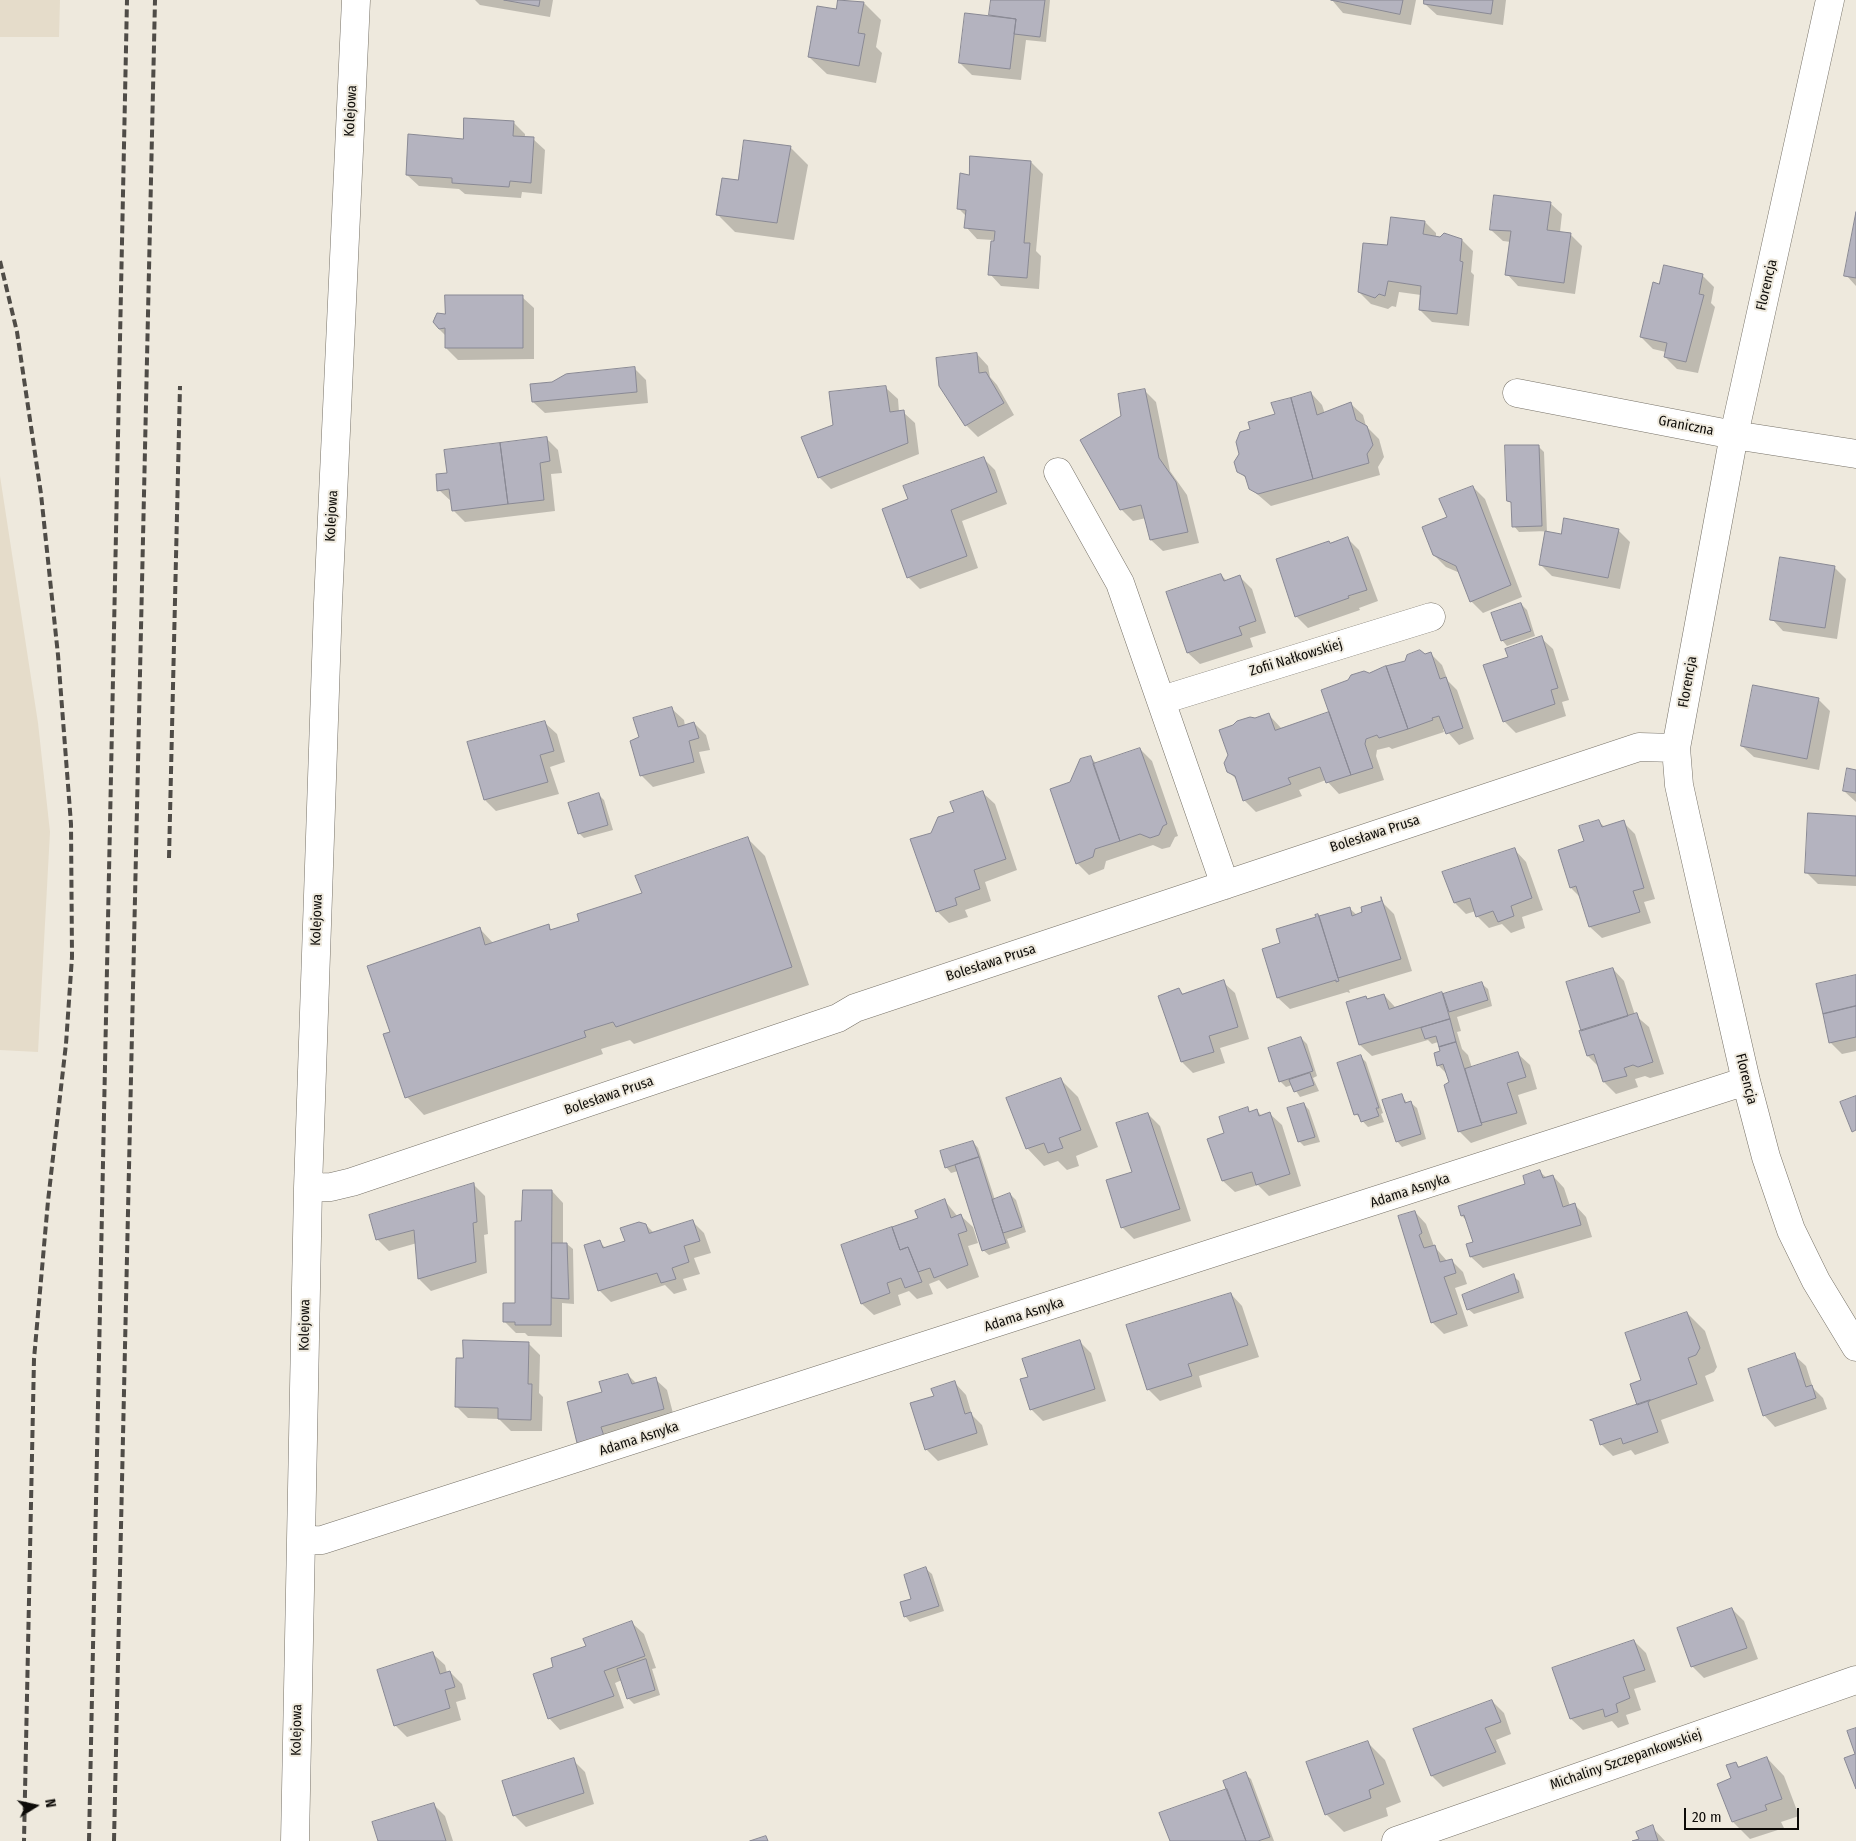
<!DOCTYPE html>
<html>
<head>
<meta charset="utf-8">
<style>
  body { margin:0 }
  #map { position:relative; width:1856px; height:1841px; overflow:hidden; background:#eee9dd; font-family:"Fira Sans Condensed",sans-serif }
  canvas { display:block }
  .north { position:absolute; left:10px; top:1781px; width:50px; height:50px; -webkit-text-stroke:4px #eee9dd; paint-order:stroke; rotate:80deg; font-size:14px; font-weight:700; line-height:20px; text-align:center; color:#0d0b08 }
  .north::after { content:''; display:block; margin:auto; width:18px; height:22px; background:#0d0b08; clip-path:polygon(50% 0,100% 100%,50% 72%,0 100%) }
  .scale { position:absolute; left:1684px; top:1808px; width:115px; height:22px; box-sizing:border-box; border:2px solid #0d0b08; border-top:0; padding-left:6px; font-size:15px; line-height:18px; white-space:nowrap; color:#0d0b08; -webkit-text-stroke:4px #eee9dd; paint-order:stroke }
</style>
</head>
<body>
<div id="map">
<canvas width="1856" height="1841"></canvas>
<div class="north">N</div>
<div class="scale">20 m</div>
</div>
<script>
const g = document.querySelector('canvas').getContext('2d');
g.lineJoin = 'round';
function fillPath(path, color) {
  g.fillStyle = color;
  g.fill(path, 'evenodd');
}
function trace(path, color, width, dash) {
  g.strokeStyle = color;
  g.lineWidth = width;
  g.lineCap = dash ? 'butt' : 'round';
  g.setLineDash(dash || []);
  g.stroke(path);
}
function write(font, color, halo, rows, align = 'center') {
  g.font = font + ' "Fira Sans Condensed",sans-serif';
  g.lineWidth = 4;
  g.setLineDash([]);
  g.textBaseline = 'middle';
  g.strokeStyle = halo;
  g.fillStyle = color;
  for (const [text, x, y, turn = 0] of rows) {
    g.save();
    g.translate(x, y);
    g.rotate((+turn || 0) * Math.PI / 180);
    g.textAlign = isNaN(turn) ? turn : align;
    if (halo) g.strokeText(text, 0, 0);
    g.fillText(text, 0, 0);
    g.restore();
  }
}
const built = new Path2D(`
  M0,0h60l-1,37h-59z
  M0,476l38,247 12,109 -12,220 -38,-2z`);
const shadow = new Path2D(`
  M475,0h78l-3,17 -70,-12z
  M992,0h58l-4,42 -20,-2 -5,40 -49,-5 -12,-12 32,-46 -2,-2z
  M1332,0h84l-5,25 -68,-12z
  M1425,0h81l-3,25 -66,-10 -12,-11z
  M864,3l17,17 -5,27 6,6 -6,30 -49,-9 -18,-17 28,-47z
  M513,122l12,12v4l8,1 12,11 -3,44 -20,-2 -1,6 -56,-4 -6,-5 -40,-3 -12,-11 57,-35z
  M790,147l18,18 -14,75 -59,-8 -18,-18 22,-32z
  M1031,162l12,12 -7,77 5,5 -2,33 -38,-3 -11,-12 3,-34 -16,-1 -11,-12v-11l-8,-8 12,-32z
  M1550,203l12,11 -2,18 10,2 12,12 -7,48 -57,-8 -11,-12 4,-32 -8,-1 -12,-11z
  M1856,218v68l-10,-11z
  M1425,222l11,11v4l26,3 11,11 -2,21 3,3 -5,51 -37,-4 -12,-12 1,-15 -22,-3 -3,15 -4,-1 -4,3 -17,-5 -12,-12 29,-46z
  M1702,275l12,12 -3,16 4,4 -17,66 -21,-4 -12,-12 1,-5 -13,-3 -12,-12 19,-52z
  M522,297l12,11v51l-76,1 -12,-12v-12l-10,-10 -2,-8 3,-4 10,1z
  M977,354l11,12 2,11 7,8 17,30 -36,22 -12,-12z
  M634,368l12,12 2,23 -103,10 -12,-11z
  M886,388l12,11 1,13h4l12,11 4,31 -88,35 -12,-12z
  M1144,390l12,12 14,69 17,24 12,48 -36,8 -12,-11 -5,-22 -13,3 -12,-12 2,-93z
  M1311,393l11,12 3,9 26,-10 12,11 3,11 13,13 5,18 -6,10 2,8 -109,31 -21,-18 -2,-8 -10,-9 13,-41z
  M546,438l12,12 4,23 -11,1 4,37 -90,11 -12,-12 -1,-8 -13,-12 9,-16z
  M1539,447l5,5 3,81 15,2 56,-5 12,12 -10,47 -68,-13 -12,-12 7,-33 -28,1 -5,-6 -1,-21 -4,-4z
  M984,459l11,11 12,34 -45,17 16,47 -58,21 -12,-12 2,-77z
  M1473,487l12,12 37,98 -39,16 -12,-12 -11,-28 -14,-6 -12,-12 14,-37z
  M1347,538l12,12 19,51 -19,7 1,2 -52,18 -12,-12 34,-72z
  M1834,567l12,12 -9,60 -54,-8 -11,-12z
  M1221,575l6,6 13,-4 12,12 14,44 -16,5 3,9 -53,17 -12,-11 -20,-60z
  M1521,604l6,6 8,26 -28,10 -5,-6z
  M1541,638l12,11 16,51 -7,2 4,14 -50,17 -12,-12 6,-64z
  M1430,653l12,12 6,16 9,9 17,49 -15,6 -14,-16h-2l1,3 -52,17 -3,-2 -12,3 -1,6 8,24 -45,14 -13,-14 -27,10 3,6 -46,16 -12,-12 -6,-19 -10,-10 27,-51 14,-5 13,14 49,-16 37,-38z
  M1818,699l12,12 -11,59 -65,-13 -12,-11z
  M672,709l12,11 1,6 9,-3 12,12 4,15 -11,2 6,21 -52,14 -12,-12 -1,-37z
  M545,723l12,11 8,28 -15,5 9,27 -63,17 -11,-11z
  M1140,749l12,12 26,75 -3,1 -5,10 -8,2 -9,-4 -47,16 -2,8 -15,6 -12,-12 -6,-80 19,-26 7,7z
  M1856,771v31l-12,-11z
  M983,793l12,11 22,66 -32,12 6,19 -26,9 3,7 -19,6 -12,-12 18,-98z
  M599,795l5,5 9,30 -29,8 -5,-5z
  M1856,817v69l-38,-2 -11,-11z
  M1599,822l6,5 18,-5 12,12 20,65 -11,3 7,21 -49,15 -12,-11 -9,-29 -10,-10 15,-46z
  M748,839l17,17 44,129 -175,59 -4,-4 -29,9 2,5 -179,61 -17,-18 -15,-64 88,-104 14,15 54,-18 5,5 28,-9 62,-28z
  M1515,850l11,12 17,48 -21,7 3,11 -14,5 -9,-9 -13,4 -12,-12 -1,-5 -10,3 -11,-11z
  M1382,902l12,12 18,57 -63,19 1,3 -3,-1 -57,17 -12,-11 -15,-48 19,-6 36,-26 -1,-3 3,2 29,-9 8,7z
  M1613,969l11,12 11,34 14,12 15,47 -14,4 -5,-2 -10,3 3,8 -22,7 -12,-12 -4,-14 -12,-12 -20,-73z
  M1856,976v75l-14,3 -12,-12z
  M1223,982l12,11 14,46 -29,9 5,15 -32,10 -11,-11 -3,-72 5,5z
  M1482,984l6,5 4,17 -35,11 4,14 -4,1 5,17 6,6 4,13 46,-14 12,11 7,24 -19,6 9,29 -56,19 -12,-12 -8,-48 -3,-8 -10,-10 4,-13 -4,-10 -6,2 -4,-4 -56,16 -12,-11 6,-48 2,3 16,-5 11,12z
  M1301,1038l6,6 10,32 -4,2 6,13 -19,6 -8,-12 -6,2 -6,-6z
  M1360,1056l6,6 17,51 -2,1 3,8 -16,5 -12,-13z
  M1060,1079l18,18 20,50 -22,9 3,10 -12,4 -9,-9 -14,5 -17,-18z
  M1401,1095l7,9 3,-1 6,5 9,31 -24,8 -5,-6z
  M1304,1104l5,6 11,32 -16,4 -5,-5z
  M1248,1109l3,4 6,-2 5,5 8,-2 12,11 19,61 -32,10 -11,-11 -23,7 -12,-11 -14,-42 17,-5z
  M1148,1114l12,12 31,95 -57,18 -12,-12z
  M973,1142l5,6 17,52 15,-6 6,6 10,32 -19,7 3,9 -21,7 -6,-5 -25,-79 -7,2 -5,-6z
  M1540,1172l7,6 6,-2 11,12 6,18 5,-1 11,12 6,20 -109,31 -12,-11 3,-15 -7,-21 -5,-5 -3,-10 67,-21z
  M474,1185l11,11 3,38 -4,1 3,38 -56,18 -12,-12 -2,-36 -28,8 -12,-12z
  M552,1191l11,12v41h4l6,5 1,55 -12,-1v34l-34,-1 -3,-3h-9l-12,-12 12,-17 6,-82z
  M945,1201l13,16 3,-1 12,11 5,16 -10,3 11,31 -32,12 -8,-9 -10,4 4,10 -16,5 -8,-8 -11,4 3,10 -27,10 -12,-11 -19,-58 76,-27z
  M1415,1212l11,12 8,22 13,15 4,-1 12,12 4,12 -12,4 13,38 -24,8 -12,-12z
  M692,1221l12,12 7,20 -17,5 6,16 -17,5 4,11 -13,4 -9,-9 -54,17 -12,-12v-48l7,6 20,-6 20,-17 8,8z
  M1513,1276l6,5 5,17 -50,16 -6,-5z
  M1231,1294l11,12 17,51 -60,19 3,11 -42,14 -12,-12z
  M1687,1313l18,18 12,36 -3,5 -9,4 9,25 -53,19 8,23 -34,12 -4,-5 -18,6 -12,-12 37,-38z
  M1080,1342l11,11 15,48 -63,20 -12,-12 -1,-31z
  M528,1343l12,12 -1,38 4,4 -1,34h-31l-12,-12 -31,-1 -12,-12z
  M1794,1355l12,11 7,22 10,10 4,11 -52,18 -11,-12z
  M628,1375l9,9 18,-5 12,11 8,31 -84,37 13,-65z
  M955,1383l11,12 6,20 10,10 6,20 -50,16 -12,-12z
  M926,1569l6,5 12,37 -34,11 -5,-6z
  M1732,1609l12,12 14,38 -54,19 -12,-12z
  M632,1623l12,11 12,34 -4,1 8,26 -26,9 -6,-6 -6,-18 -7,3 9,25 -64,22 -11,-12 6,-50 32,-22z
  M1634,1641l12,12 10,29 -22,7 7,21 -15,5 3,9 -11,4 -6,-7 -29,9 -12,-11z
  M433,1654l12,11 2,8 3,-1 12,12 4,15 -10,3 5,18 -54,17 -12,-12z
  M1492,1701l12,12 7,21 -15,6 10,24 -63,23 -11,-11z
  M1367,1742l18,18 16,42 -15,6 2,8 -44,16 -18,-18z
  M1767,1758l17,18 15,40 -18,6 3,6 -34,11 -17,-17v-43l3,-16 4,5z
  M573,1760l12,12 9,32 -68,23 -12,-12z
  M1245,1774l6,5 23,62h-103z
  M434,1805l11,11 8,25h-74z
  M1652,1827l13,14h-29l4,-2z`);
const building = new Path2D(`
  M504,0h36l-1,6z
  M838,0l26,2 -6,31 7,1 -6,32 -51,-9 9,-51 19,3z
  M991,0h54l-5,37 -26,-3 2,-15 -27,-4z
  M1331,0h72l-3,14z
  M1424,0h69l-2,14 -67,-10z
  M965,13l51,6 -6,50 -51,-6z
  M464,118l50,3 -1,15 21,1 -3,46 -21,-2 -1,6 -57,-4v-5l-46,-3 2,-41 55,5z
  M744,140l47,6 -14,77 -61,-8 6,-37 16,2z
  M970,156l61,5 -7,82h6l-3,35 -39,-3 3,-34h3l1,-10 -31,-3 2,-18 -9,-1 3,-36 9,2z
  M1494,195l57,7 -4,28 24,3 -7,50 -59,-8 6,-44 -21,-1z
  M1856,212v66l-12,-2z
  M1391,217l34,4 -2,13 17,3 4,-4 18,6 -2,22 3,1 -6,52 -38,-4 2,-24 -33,-5 -3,15 -6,-2 -4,4 -17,-6 5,-49 24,2z
  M1664,265l39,9 -4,20 5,1 -18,67 -22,-5 3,-14 -27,-6 13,-55 6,2z
  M445,295h78v53h-78v-20l-6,1 -6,-7 4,-9 8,1z
  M977,353l2,20 7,-1 18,31 -39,23 -26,-40 -3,-28z
  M635,367l2,25 -105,10 -2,-18 22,-2 14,-8z
  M886,386l4,26 14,-2 4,33 -90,35 -17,-41 32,-12 -4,-33z
  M1145,389l14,69 17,24 12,50 -38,8 -9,-35 -21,5 -40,-70 41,-24 -3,-22z
  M1311,392l6,23 34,-13 5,18 11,6 6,19 -6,9 2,9 -56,16 -22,-81z
  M1291,398l22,81 -55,15 -9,-5 -4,-13 -8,-4 -3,-10 5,-8 -3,-12 4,-10 10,-3 -2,-7 27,-8 -4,-11z
  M547,437l3,24 -10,2 4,37 -36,4 -8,-61z
  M500,443l8,61 -56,7 -3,-22 -12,2 -1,-17 11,-1 -3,-23z
  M1505,445h34l3,81 -30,1 -1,-25 -4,-1z
  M984,457l13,35 -46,18 16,46 -60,22 -25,-69 26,-10 -5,-13z
  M1473,486l38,99 -41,17 -14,-36 -23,-11 -11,-28 25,-10 -8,-18z
  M1564,518l55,11 -11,49 -69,-13 6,-34 16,3z
  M1348,537l19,53 -19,6 1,2 -54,19 -19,-58 53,-18 1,2z
  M1780,557l55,9 -10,62 -55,-8z
  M1221,574l3,7 16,-6 16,46 -17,6 3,8 -55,18 -21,-61z
  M1521,603l10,28 -30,10 -10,-28z
  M1542,636l16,52 -7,2 4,14 -52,18 -20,-57 25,-8 -3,-8z
  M1420,650l5,4 6,-2 9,27 6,-2 17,51 -17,6 -7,-18 -7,2 1,2 -25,9 -22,-63 19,-5 2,-6z
  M1386,666l22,63 -29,9 -2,-3 -11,4 -1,5 8,24 -22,7 -30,-85 27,-10 3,-5 13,-4 5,2z
  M1753,685l66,13 -12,61 -66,-13z
  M672,707l6,20 16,-5 5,16 -10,3 5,21 -54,14 -10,-35 9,-4 -6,-19z
  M1329,712l22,63 -25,8 -6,-16 -32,11 3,6 -48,17 -8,-25 -8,-4 -3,-9 4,-8 -9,-25 14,-5 4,-4 13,-4 5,1 14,-5 6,17z
  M545,721l9,30 -14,4 8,27 -64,18 -17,-58z
  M1140,748l27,76 -4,2 -4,9 -9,3 -10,-4 -20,7 -27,-77z
  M1091,756l29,85 -25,8 -2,8 -17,7 -26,-75 20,-7 10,-23z
  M1847,768l9,2v23l-13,-2z
  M983,791l23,68 -32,11 6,19 -25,9 2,7 -21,7 -26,-73 21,-6 7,-16 16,-5 -4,-10z
  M599,793l9,32 -30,9 -10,-31z
  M1808,813l48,3v60l-51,-3z
  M1599,820l3,7 22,-7 20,68 -11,3 7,21 -51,15 -13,-41 -6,2 -12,-38 26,-9 -5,-15z
  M748,837l44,130 -176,60 -3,-5 -29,9 2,6 -181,61 -22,-64 7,-2 -23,-66 113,-39 5,18 64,-21 1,6 29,-9 -2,-7 65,-21 -7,-17z
  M1515,848l17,50 -21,8 3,10 -16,6 -5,-11 -17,6 -6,-19 -16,5 -12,-31z
  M1381,897l20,62 -63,19 -19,-62 31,-9 2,9 10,-4 -1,-5 20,-6z
  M1318,914l21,67 -3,1v-2l-59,18 -15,-49 18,-6 -4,-14 40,-12 -1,-2z
  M1613,968l15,48 -47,15 -15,-49z
  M1856,975v31l-33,8 -7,-30z
  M1224,980l14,47 -29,9 5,16 -33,10 -23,-66 21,-8 3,6z
  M1482,982l6,18 -39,12 -6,-18z
  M1442,992l8,27 -91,26 -13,-43 20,-6 1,3 17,-5 5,15z
  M1856,1006v31l-27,6 -6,-29z
  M1637,1013l16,49 -15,5 -5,-2 -9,3 3,8 -24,6 -9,-28 -7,2 -8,-25z
  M1450,1019l6,23 -17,5 -3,-11 -11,3 -4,-11z
  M1301,1037l12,34 -34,11 -11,-34z
  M1456,1042l26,83 -24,7 -14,-47 5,-3 -6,-18 -6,2 -3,-13 6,-2 -1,-4z
  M1518,1052l8,25 -19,6 10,30 -36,10 -16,-54z
  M1361,1055l18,53h-3l3,8 -18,6 -3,-8 -4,1 -17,-52z
  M1310,1073l4,12 -20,7 -5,-12z
  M1061,1078l20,52 -22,8 4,10 -15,5 -4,-10 -18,6 -20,-51z
  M1402,1094l3,9 6,-2 10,33 -25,8 -14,-42z
  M1856,1096v34l-4,2 -12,-30z
  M1304,1103l11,34 -17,5 -11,-34z
  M1248,1107l1,5 8,-3 2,7 11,-4 20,62 -34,11 -4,-13 -30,9 -15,-42 17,-6 -5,-16z
  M1148,1113l32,96 -59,19 -15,-48 26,-8 -16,-49z
  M973,1141l6,16 -34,11 -5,-17z
  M979,1157l27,86 -24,8 -27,-86z
  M1540,1170l3,8 10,-3 10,32 12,-4 6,22 -111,32 -4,-13 7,-2 -9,-27 -3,1 -3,-10 67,-22 -2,-8z
  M474,1183l3,39 -4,1 3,39 -58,17 -4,-49 -38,10 -7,-25z
  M523,1190h29l-1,135h-36v-3h-12v-19h12v-82h6z
  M1010,1193l12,34 -19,6 -11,-33z
  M945,1199l6,19 10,-4 6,17 -9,3 10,31 -34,13 -4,-10 -12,4 -10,-25 -8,3 -8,-23 26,-9 -3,-7z
  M1415,1211l7,22 -3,2 5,13 11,-3 5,17 12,-3 4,14 -12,4 13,37 -26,9 -33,-107z
  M693,1220l7,21 -16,5 5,16 -17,6 4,11 -15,4 -4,-10 -59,18 -14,-46 16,-5 3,8 22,-7 -5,-13 19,-6 7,2 3,9z
  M892,1227l8,23 8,-3 14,35 -17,6 -4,-10 -14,5 3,10 -29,11 -20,-59z
  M552,1243h15l2,56 -17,-1z
  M1514,1274l5,18 -52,18 -5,-15z
  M1231,1293l17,52 -60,19 4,12 -45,14 -21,-65z
  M1687,1312l13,36 -4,7 -8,3 9,26 -60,21 -7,-21 11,-4 -16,-47z
  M463,1340l66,2 -1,42h4l-1,36 -33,-1v-11l-43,-1 1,-49h7z
  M1080,1340l15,49 -65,21 -10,-31 8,-2 -6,-18z
  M1795,1353l11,34 6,-2 4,13 -53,18 -15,-47z
  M628,1374l4,10 24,-7 8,32 -63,18 4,12 -27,8 -11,-45 35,-10 -3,-10z
  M955,1381l10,33 6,-2 6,21 -52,17 -15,-47 24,-7 -3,-7z
  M1650,1400l-2,3 10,29 -35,12 -2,-6 -21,7 -7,-24 -3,-1z
  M926,1567l13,39 -35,11 -4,-15 11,-3 -7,-24z
  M1732,1608l15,40 -56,19 -14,-39z
  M632,1621l13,35 -41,15 10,25 -66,23 -15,-45 20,-7 -2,-9 35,-12 -3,-7z
  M1634,1640l11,30 -22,7 7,21 -14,6 2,8 -13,5 -2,-8 -33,10 -18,-51z
  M433,1652l7,22 10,-3 5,16 -10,3 5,18 -56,18 -17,-56z
  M646,1659l9,31 -28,9 -10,-30z
  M1492,1700l9,22 -16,6 11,24 -65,24 -18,-47z
  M1856,1728v61l-12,-31 11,-4 -8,-23z
  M1368,1741l16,43 -15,6 2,8 -46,17 -19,-53z
  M1767,1757l15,42 -17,6 2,5 -35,12 -15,-38 14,-6 -5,-13 10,-3 2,5z
  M574,1758l10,35 -71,23 -11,-35z
  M1246,1772l24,65 -12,4h-12l-23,-60z
  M1227,1789l19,52h-76l-11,-28z
  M434,1803l12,38h-68l-6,-19z
  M1653,1825l5,16h-26l7,-2 -3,-7z
  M766,1836l2,5h-18z`);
const minor = new Path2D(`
  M1830,0l-96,435 -58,313 3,37 7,32 60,264 20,76 25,73 25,51 40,66
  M1517,393l217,42 122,19
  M1058,472l62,111 105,302
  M1162,700l269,-83
  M308,1188l23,-1 21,-5 486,-164 17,-10 784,-261 37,1
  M301,1541l21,-1 1424,-459
  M295,1841l13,-653 20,-585 28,-603
  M1396,1841l460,-161`);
const rail = new Path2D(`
  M0,261l17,71 24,162 17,161 13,169 1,133 -6,87 -18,157 -14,158 -10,482
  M169,858l11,-472
  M89,1841l38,-1841
  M114,1841l41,-1841`);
const streetNames = [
  ["Kolejowa",351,111,-87],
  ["Florencja",1767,285,-77],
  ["Graniczna",1686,426,11],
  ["Kolejowa",332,516,-87],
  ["Zofii Nałkowskiej",1296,658,-17],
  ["Florencja",1688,682,-80],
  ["Bolesława Prusa",1375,834,-18],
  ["Kolejowa",317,920,-88],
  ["Bolesława Prusa",991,963,-18],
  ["Florencja",1746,1079,76],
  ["Bolesława Prusa",609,1096,-19],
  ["Adama Asnyka",1410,1191,-18],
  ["Adama Asnyka",1024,1315,-18],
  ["Kolejowa",305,1325,-89],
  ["Adama Asnyka",639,1439,-18],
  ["Kolejowa",297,1730,-89],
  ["Michaliny Szczepankowskiej",1626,1760,-19]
];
fillPath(built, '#e5dcca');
fillPath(shadow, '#0003');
fillPath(building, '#b4b3bf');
trace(building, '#898994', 1);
trace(minor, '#777268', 29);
trace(minor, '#fff', 28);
trace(rail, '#4f4c47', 4, [8, 4]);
write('14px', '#0d0b08', '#eee9dd', streetNames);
</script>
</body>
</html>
